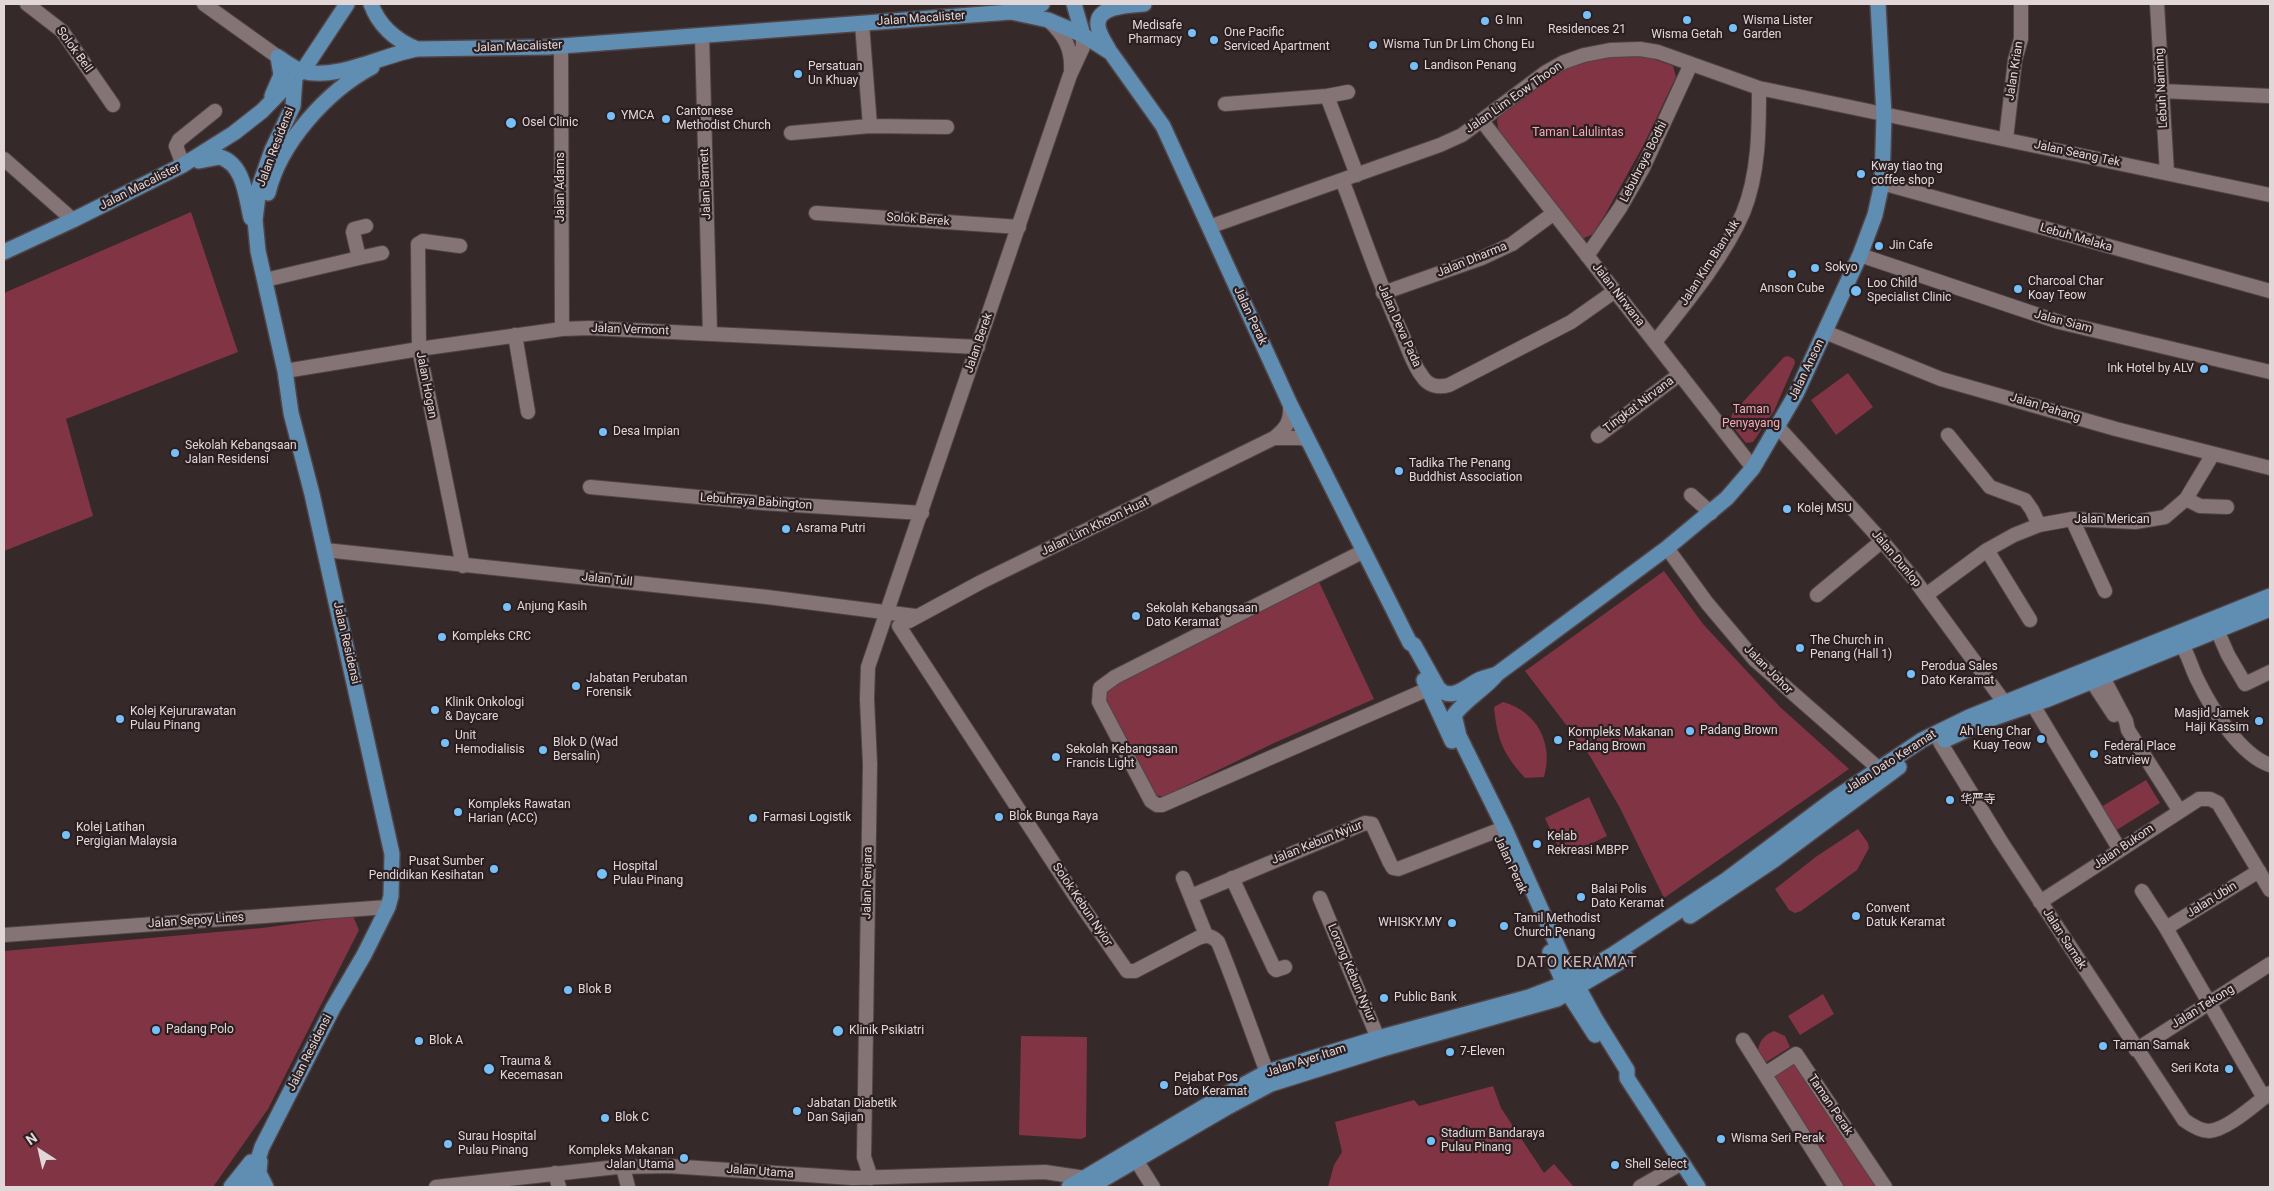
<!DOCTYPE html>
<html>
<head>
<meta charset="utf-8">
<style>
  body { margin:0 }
  #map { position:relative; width:2274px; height:1191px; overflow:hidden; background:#36292a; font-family:Roboto,sans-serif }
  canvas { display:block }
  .frame { position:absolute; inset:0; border:5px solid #e1d7d8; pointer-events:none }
  .north { position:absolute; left:15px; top:1126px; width:50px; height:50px; -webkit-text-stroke:4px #2c1f21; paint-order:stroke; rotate:325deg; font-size:14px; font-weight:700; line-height:20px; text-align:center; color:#e1d7d8 }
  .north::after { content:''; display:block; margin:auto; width:18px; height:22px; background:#e1d7d8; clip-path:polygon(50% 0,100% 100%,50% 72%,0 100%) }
</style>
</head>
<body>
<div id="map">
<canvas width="2274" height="1191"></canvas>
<div class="frame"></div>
<div class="north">N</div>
</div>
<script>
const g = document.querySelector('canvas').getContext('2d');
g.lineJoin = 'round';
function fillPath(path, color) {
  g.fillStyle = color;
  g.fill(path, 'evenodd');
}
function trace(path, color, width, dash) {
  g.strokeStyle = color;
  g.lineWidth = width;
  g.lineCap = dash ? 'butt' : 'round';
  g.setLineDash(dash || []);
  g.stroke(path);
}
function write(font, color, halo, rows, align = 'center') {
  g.font = font + ' Roboto,"Noto Sans SC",sans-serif';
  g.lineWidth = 4.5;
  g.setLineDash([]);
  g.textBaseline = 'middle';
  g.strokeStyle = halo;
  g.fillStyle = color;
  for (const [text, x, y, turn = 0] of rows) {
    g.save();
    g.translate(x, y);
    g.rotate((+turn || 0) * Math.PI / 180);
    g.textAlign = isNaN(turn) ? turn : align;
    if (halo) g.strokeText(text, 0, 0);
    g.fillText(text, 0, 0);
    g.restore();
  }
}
const green = new Path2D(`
  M1642,55l31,11 3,11 -32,67 -38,69 -13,21 -13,6 -81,-106 -2,-14 4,-6c18,-14 41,-36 60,-45 25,-12 54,-13 81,-14z
  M191,212l47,140 -172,67 27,97 -89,35v-258z
  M1788,356l6,3 1,4 -21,48 -21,31 -7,1 -16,-20 2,-9 52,-57z
  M1848,373l25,34 -37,28 -25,-35z
  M1664,571l39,53 77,83 69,62 -185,129 -44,-90 -30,-52 -65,-85z
  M1319,582l55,117 -100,44 -111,54 -10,-3 -49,-91 3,-14 6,-6z
  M1503,702c34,9 51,42 41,75l-19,1c-22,-24 -28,-39 -31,-71z
  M2146,780l14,23 -45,28 -14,-24z
  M1589,797l18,39 -44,21 -18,-39z
  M1858,829l10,14 1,5 -12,22 -56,41 -6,2 -6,-3 -14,-21 42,-33z
  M353,916l6,14 -91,179 -55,78h-209v-236l258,-23z
  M1823,994l11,20 -34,21 -12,-19z
  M1774,1031l11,5 5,11 -25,16 -7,-13c2,-11 7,-15 16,-19z
  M1021,1036l66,1 -1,100 -5,2 -62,-4z
  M1792,1062l7,3 77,122h-34l-69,-109 2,-6z
  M1493,1086l8,22 43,65 10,-9 20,23h-246l6,-22 8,-13 -7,-30 79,-22 5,6z`);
const minor = new Path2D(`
  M27,4l35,27 51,74
  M204,4l74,53
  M2157,4l10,169
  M1049,21c15,14 23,27 22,48
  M862,24l8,102
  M702,35l8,298
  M561,46l1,283
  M2162,91l108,5
  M1327,96l30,79
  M1225,104l102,-8 21,-4
  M1482,121l271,347
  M791,133l79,-7 77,1
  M2006,139l9,-79 6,-21v-35
  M4,159l69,61
  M183,165l-7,-19 3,-6 36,-29
  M1342,180c20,51 37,104 60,154 6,14 11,31 20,42 6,10 16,12 27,9l122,-63 44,-31
  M1882,183l388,108
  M816,213l203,14
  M1209,227l231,-82 22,-10 84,-63 18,-10 20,-7 26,-5 30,-1 18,3 101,36 511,107
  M460,246l-37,-5 -5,3 1,105 44,217
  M1860,255l199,67 211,50
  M1587,256l33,-48 23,-40 48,-104
  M359,258l23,-5
  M265,280l94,-22 -6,-26 1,-3 12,-3
  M1383,293l99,-35 30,-14 42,-31
  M1825,332l116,47 175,50 154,39
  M515,335l13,77
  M1655,342c31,-39 68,-83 88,-129 16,-39 16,-84 16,-125
  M285,371l134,-22 143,-20 27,-1 389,19
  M1777,426l105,115 32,38 90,123
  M1948,435l42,52 35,13 7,10 7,15
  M1598,436l82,-62
  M1274,438h26l8,2
  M590,487l173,16 159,10
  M1691,495l20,18
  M2186,499l14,7 27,1
  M2072,519l33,72
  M1667,548l40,55 48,57 131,115
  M325,550l442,47 148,19
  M1987,550l43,70
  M1364,551l-249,126 -15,11 -1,14 52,99 6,4h5l266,-116
  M1817,595l65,-54
  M1926,595l61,-45 27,-15 25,-10 33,-6 63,3 30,-5 21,-18 27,-45
  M909,621l72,-39 293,-144c13,-10 17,-17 16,-34
  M899,626l178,273 50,72h8l63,-33c9,-3 13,-3 20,4 19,46 35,94 53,141
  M2217,630l11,25 17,29 25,-12
  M2176,638c11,10 14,27 21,41 14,29 43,76 73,86
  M2098,668l28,53 2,9 51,80
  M2091,680l23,35
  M2033,705l87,145
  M1940,742l60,98 184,280c7,5 16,11 25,11 18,-1 46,-27 61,-38
  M1183,878l23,57
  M1232,878l42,90 2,2 9,-3
  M2142,891l24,37 98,170
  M1191,896l174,-73 7,1 18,39 3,5 5,1 106,-41
  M1320,898l62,150
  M2040,902l159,-103h11l8,4 52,87
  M2166,928l93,-57
  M4,935l384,-28
  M1743,1040l93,147
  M2136,1050l134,-86
  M1765,1074l31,-20 89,133
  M1131,1152l22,35
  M623,1167l5,20
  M555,1173l4,14
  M871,1178l-7,-21 6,-393 -3,-65 1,-32 202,-592 13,-28v-12
  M436,1187l181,-20 51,-1 185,12 192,-6 40,6
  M1640,1187l42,-24`);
const major = new Path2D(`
  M371,4c8,22 24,36 46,45
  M1074,4l9,31
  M1017,11l25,-7
  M1110,52c-4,-8 -11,-17 -12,-26 -3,-20 32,-21 46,-22
  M278,57c8,5 15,11 24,14 34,10 80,-16 115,-22l131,-2 463,-35 37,8 35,15 28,18 52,73 127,278 120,239 4,2 24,43c14,15 29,-3 43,-9 5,-2 11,-3 16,-5
  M272,96l9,-21 -3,-18
  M199,161l21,-4c24,7 26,40 31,61
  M268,193c12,-50 59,-102 104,-126
  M4,252l69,-32 110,-55 51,-32 28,-22 44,-45 41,-62
  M1424,680l28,61
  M1945,740l43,-20 58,-20 224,-91
  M1690,916l84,-56 125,-93
  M1550,952l18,41 27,42
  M260,1161l-1,12 7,14
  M231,1187l20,-25
  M249,1187l13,-40 71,-139 31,-53 24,-48 3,-11 1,-42 -80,-360 -21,-81 -6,-42 -27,-120 -3,-31 4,-33 13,-37 21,-44 2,-28
  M1069,1187l150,-89 48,-26 111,-34 151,-41 34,-13 49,-29 114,-75 108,-81 88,-59 47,-23 301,-121
  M1090,1187l136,-79 45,-24 111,-35 175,-50 70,-41
  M1698,1187l-71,-109v-8l-31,-50 -30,-55 -61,-136 -46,-93 -5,-21c12,-16 31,-26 43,-41l170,-126 60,-50 26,-30 43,-74 64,-139 15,-40 7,-32 2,-68 -6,-111`);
const markers = [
  [1587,15,5,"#77c0f7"],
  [1687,20,5,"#77c0f7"],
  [1485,21,5,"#77c0f7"],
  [1733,28,5,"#77c0f7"],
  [1192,33,5,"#77c0f7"],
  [1214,40,5,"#77c0f7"],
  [1373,45,5,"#77c0f7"],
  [1414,66,5,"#77c0f7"],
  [798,74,5,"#77c0f7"],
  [611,116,5,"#77c0f7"],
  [666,119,5,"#77c0f7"],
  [511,123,6,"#77c0f7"],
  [1861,174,5,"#77c0f7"],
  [1879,246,5,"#77c0f7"],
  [1815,268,5,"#77c0f7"],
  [1792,274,5,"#77c0f7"],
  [2018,289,5,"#77c0f7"],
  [1856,291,6,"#77c0f7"],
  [2204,369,5,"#77c0f7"],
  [603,432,5,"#77c0f7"],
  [175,453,5,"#77c0f7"],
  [1399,471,5,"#77c0f7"],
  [1787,509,5,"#77c0f7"],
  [786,529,5,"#77c0f7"],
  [507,607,5,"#77c0f7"],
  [1136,616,5,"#77c0f7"],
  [442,637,5,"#77c0f7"],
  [1800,648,5,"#77c0f7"],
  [1911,674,5,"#77c0f7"],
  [576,686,5,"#77c0f7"],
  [435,710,5,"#77c0f7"],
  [120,719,5,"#77c0f7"],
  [2259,721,5,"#77c0f7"],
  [1690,731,5,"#77c0f7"],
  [2041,739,5,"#77c0f7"],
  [1558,740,5,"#77c0f7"],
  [445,743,5,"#77c0f7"],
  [543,750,5,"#77c0f7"],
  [2094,754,5,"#77c0f7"],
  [1056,757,5,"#77c0f7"],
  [1950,800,5,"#77c0f7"],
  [458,812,5,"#77c0f7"],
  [999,817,5,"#77c0f7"],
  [753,818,5,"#77c0f7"],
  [66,835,5,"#77c0f7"],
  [1537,844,5,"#77c0f7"],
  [494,869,5,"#77c0f7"],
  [602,874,6,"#77c0f7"],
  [1581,897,5,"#77c0f7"],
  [1856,916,5,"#77c0f7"],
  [1452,923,5,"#77c0f7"],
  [1504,926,5,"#77c0f7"],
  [568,990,5,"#77c0f7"],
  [1384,998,5,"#77c0f7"],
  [156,1030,5,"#77c0f7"],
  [838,1031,6,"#77c0f7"],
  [419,1041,5,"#77c0f7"],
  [2103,1046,5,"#77c0f7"],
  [1450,1052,5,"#77c0f7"],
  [489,1069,6,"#77c0f7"],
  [2229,1069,5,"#77c0f7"],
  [1164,1085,5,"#77c0f7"],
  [797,1111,5,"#77c0f7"],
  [605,1118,5,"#77c0f7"],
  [1721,1139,5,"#77c0f7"],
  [1431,1141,5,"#77c0f7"],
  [448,1144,5,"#77c0f7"],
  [684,1158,5,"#77c0f7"],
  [1615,1165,5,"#77c0f7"]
];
const streetNames = [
  ["Jalan Macalister",921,19,-4],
  ["Jalan Macalister",518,47,-2],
  ["Solok Bell",74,50,54],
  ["Jalan Krian",2015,71,-81],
  ["Lebuh Nanning",2162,88,-93],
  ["Jalan Lim Eow Thoon",1514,98,-35],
  ["Jalan Residensi",276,147,-69],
  ["Jalan Seang Tek",2077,154,12],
  ["Lebuhraya Bodhi",1644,162,-63],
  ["Jalan Barnett",706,184,-92],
  ["Jalan Macalister",140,187,-27],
  ["Jalan Adams",561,187,-90],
  ["Solok Berek",918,220,4],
  ["Lebuh Melaka",2076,238,16],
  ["Jalan Dharma",1472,260,-22],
  ["Jalan Kim Bian Aik",1710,263,-57],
  ["Jalan Nirwana",1618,295,52],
  ["Jalan Perak",1250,316,65],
  ["Jalan Siam",2063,322,15],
  ["Jalan Deva Pada",1399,326,66],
  ["Jalan Vermont",630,330,2],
  ["Jalan Berek",979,343,-71],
  ["Jalan Anson",1807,370,-64],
  ["Jalan Hogan",426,385,79],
  ["Tingkat Nirvana",1639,405,-37],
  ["Jalan Pahang",2045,408,17],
  ["Lebuhraya Babington",756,502,4],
  ["Jalan Merican",2112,520],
  ["Jalan Lim Khoon Huat",1095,527,-26],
  ["Jalan Dunlop",1896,559,50],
  ["Jalan Tull",607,580,6],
  ["Jalan Residensi",346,643,77],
  ["Jalan Johor",1768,670,45],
  ["Jalan Dato Keramat",1891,762,-33],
  ["Jalan Kebun Nyiur",1317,843,-22],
  ["Jalan Bukom",2124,847,-34],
  ["Jalan Perak",1510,865,65],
  ["Jalan Penjara",868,883,-89],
  ["Jalan Ubin",2212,900,-32],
  ["Solok Kebun Nyior",1082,905,56],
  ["Jalan Sepoy Lines",196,921,-4],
  ["Jalan Samak",2064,939,57],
  ["Lorong Kebun Nyiur",1351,973,67],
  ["Jalan Tekong",2203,1007,-32],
  ["Jalan Residensi",310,1053,-63],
  ["Jalan Ayer Itam",1306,1061,-18],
  ["Taman Perak",1830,1105,56],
  ["Jalan Utama",760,1172,4]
];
const poiNames = [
  ["G Inn",1495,21],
  ["Wisma Lister",1743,21],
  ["Garden",1743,35],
  ["Medisafe",1182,26,"right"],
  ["Pharmacy",1182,40,"right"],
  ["Residences 21",1587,30,"center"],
  ["One Pacific",1224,33],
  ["Serviced Apartment",1224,47],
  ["Wisma Getah",1687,35,"center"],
  ["Wisma Tun Dr Lim Chong Eu",1383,45],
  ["Landison Penang",1424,66],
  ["Persatuan",808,67],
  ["Un Khuay",808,81],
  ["Cantonese",676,112],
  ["Methodist Church",676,126],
  ["YMCA",621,116],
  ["Osel Clinic",522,123],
  ["Kway tiao tng",1871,167],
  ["coffee shop",1871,181],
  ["Jin Cafe",1889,246],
  ["Sokyo",1825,268],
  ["Charcoal Char",2028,282],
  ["Koay Teow",2028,296],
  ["Loo Child",1867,284],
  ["Specialist Clinic",1867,298],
  ["Anson Cube",1792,289,"center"],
  ["Ink Hotel by ALV",2194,369,"right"],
  ["Desa Impian",613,432],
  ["Sekolah Kebangsaan",185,446],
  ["Jalan Residensi",185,460],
  ["Tadika The Penang",1409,464],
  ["Buddhist Association",1409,478],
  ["Kolej MSU",1797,509],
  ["Asrama Putri",796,529],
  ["Anjung Kasih",517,607],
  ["Sekolah Kebangsaan",1146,609],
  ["Dato Keramat",1146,623],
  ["Kompleks CRC",452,637],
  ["The Church in",1810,641],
  ["Penang (Hall 1)",1810,655],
  ["Perodua Sales",1921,667],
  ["Dato Keramat",1921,681],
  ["Jabatan Perubatan",586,679],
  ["Forensik",586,693],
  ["Klinik Onkologi",445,703],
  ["& Daycare",445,717],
  ["Kolej Kejururawatan",130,712],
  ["Pulau Pinang",130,726],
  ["Masjid Jamek",2249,714,"right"],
  ["Haji Kassim",2249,728,"right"],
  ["Padang Brown",1700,731],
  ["Ah Leng Char",2031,732,"right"],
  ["Kuay Teow",2031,746,"right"],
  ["Kompleks Makanan",1568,733],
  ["Padang Brown",1568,747],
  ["Unit",455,736],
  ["Hemodialisis",455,750],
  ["Blok D (Wad",553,743],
  ["Bersalin)",553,757],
  ["Federal Place",2104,747],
  ["Satrview",2104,761],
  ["Sekolah Kebangsaan",1066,750],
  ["Francis Light",1066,764],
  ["华严寺",1960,800],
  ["Kompleks Rawatan",468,805],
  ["Harian (ACC)",468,819],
  ["Blok Bunga Raya",1009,817],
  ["Farmasi Logistik",763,818],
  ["Kolej Latihan",76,828],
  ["Pergigian Malaysia",76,842],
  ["Kelab",1547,837],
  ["Rekreasi MBPP",1547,851],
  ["Pusat Sumber",484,862,"right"],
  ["Pendidikan Kesihatan",484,876,"right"],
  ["Hospital",613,867],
  ["Pulau Pinang",613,881],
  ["Balai Polis",1591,890],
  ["Dato Keramat",1591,904],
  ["Convent",1866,909],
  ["Datuk Keramat",1866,923],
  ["Tamil Methodist",1514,919],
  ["Church Penang",1514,933],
  ["WHISKY.MY",1442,923,"right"],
  ["Blok B",578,990],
  ["Public Bank",1394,998],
  ["Padang Polo",166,1030],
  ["Klinik Psikiatri",849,1031],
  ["Blok A",429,1041],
  ["Taman Samak",2113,1046],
  ["7-Eleven",1460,1052],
  ["Trauma &",500,1062],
  ["Kecemasan",500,1076],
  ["Seri Kota",2219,1069,"right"],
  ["Pejabat Pos",1174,1078],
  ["Dato Keramat",1174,1092],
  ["Jabatan Diabetik",807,1104],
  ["Dan Sajian",807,1118],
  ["Blok C",615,1118],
  ["Stadium Bandaraya",1441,1134],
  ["Pulau Pinang",1441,1148],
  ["Surau Hospital",458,1137],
  ["Pulau Pinang",458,1151],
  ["Wisma Seri Perak",1731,1139],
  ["Kompleks Makanan",674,1151,"right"],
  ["Jalan Utama",674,1165,"right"],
  ["Shell Select",1625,1165]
];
const parkNames = [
  ["Taman Lalulintas",1578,133],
  ["Taman",1751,410],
  ["Penyayang",1751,424]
];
const quarterNames = [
  ["DATO KERAMAT",1577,963]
];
fillPath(green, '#813444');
trace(minor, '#514446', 16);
trace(major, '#514446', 18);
trace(minor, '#857476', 14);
trace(major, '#608db2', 15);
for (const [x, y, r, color] of markers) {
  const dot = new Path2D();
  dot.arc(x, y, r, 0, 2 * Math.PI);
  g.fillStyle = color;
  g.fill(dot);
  trace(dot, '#2c1f21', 2);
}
write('12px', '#e1d7d8', '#2c1f21', streetNames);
write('12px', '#e1d7d8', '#2c1f21', poiNames, 'left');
write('12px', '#f5aab4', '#2c1f21', parkNames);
g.letterSpacing = '1px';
write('15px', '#ccbabc', '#2c1f21', quarterNames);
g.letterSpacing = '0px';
</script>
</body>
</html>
